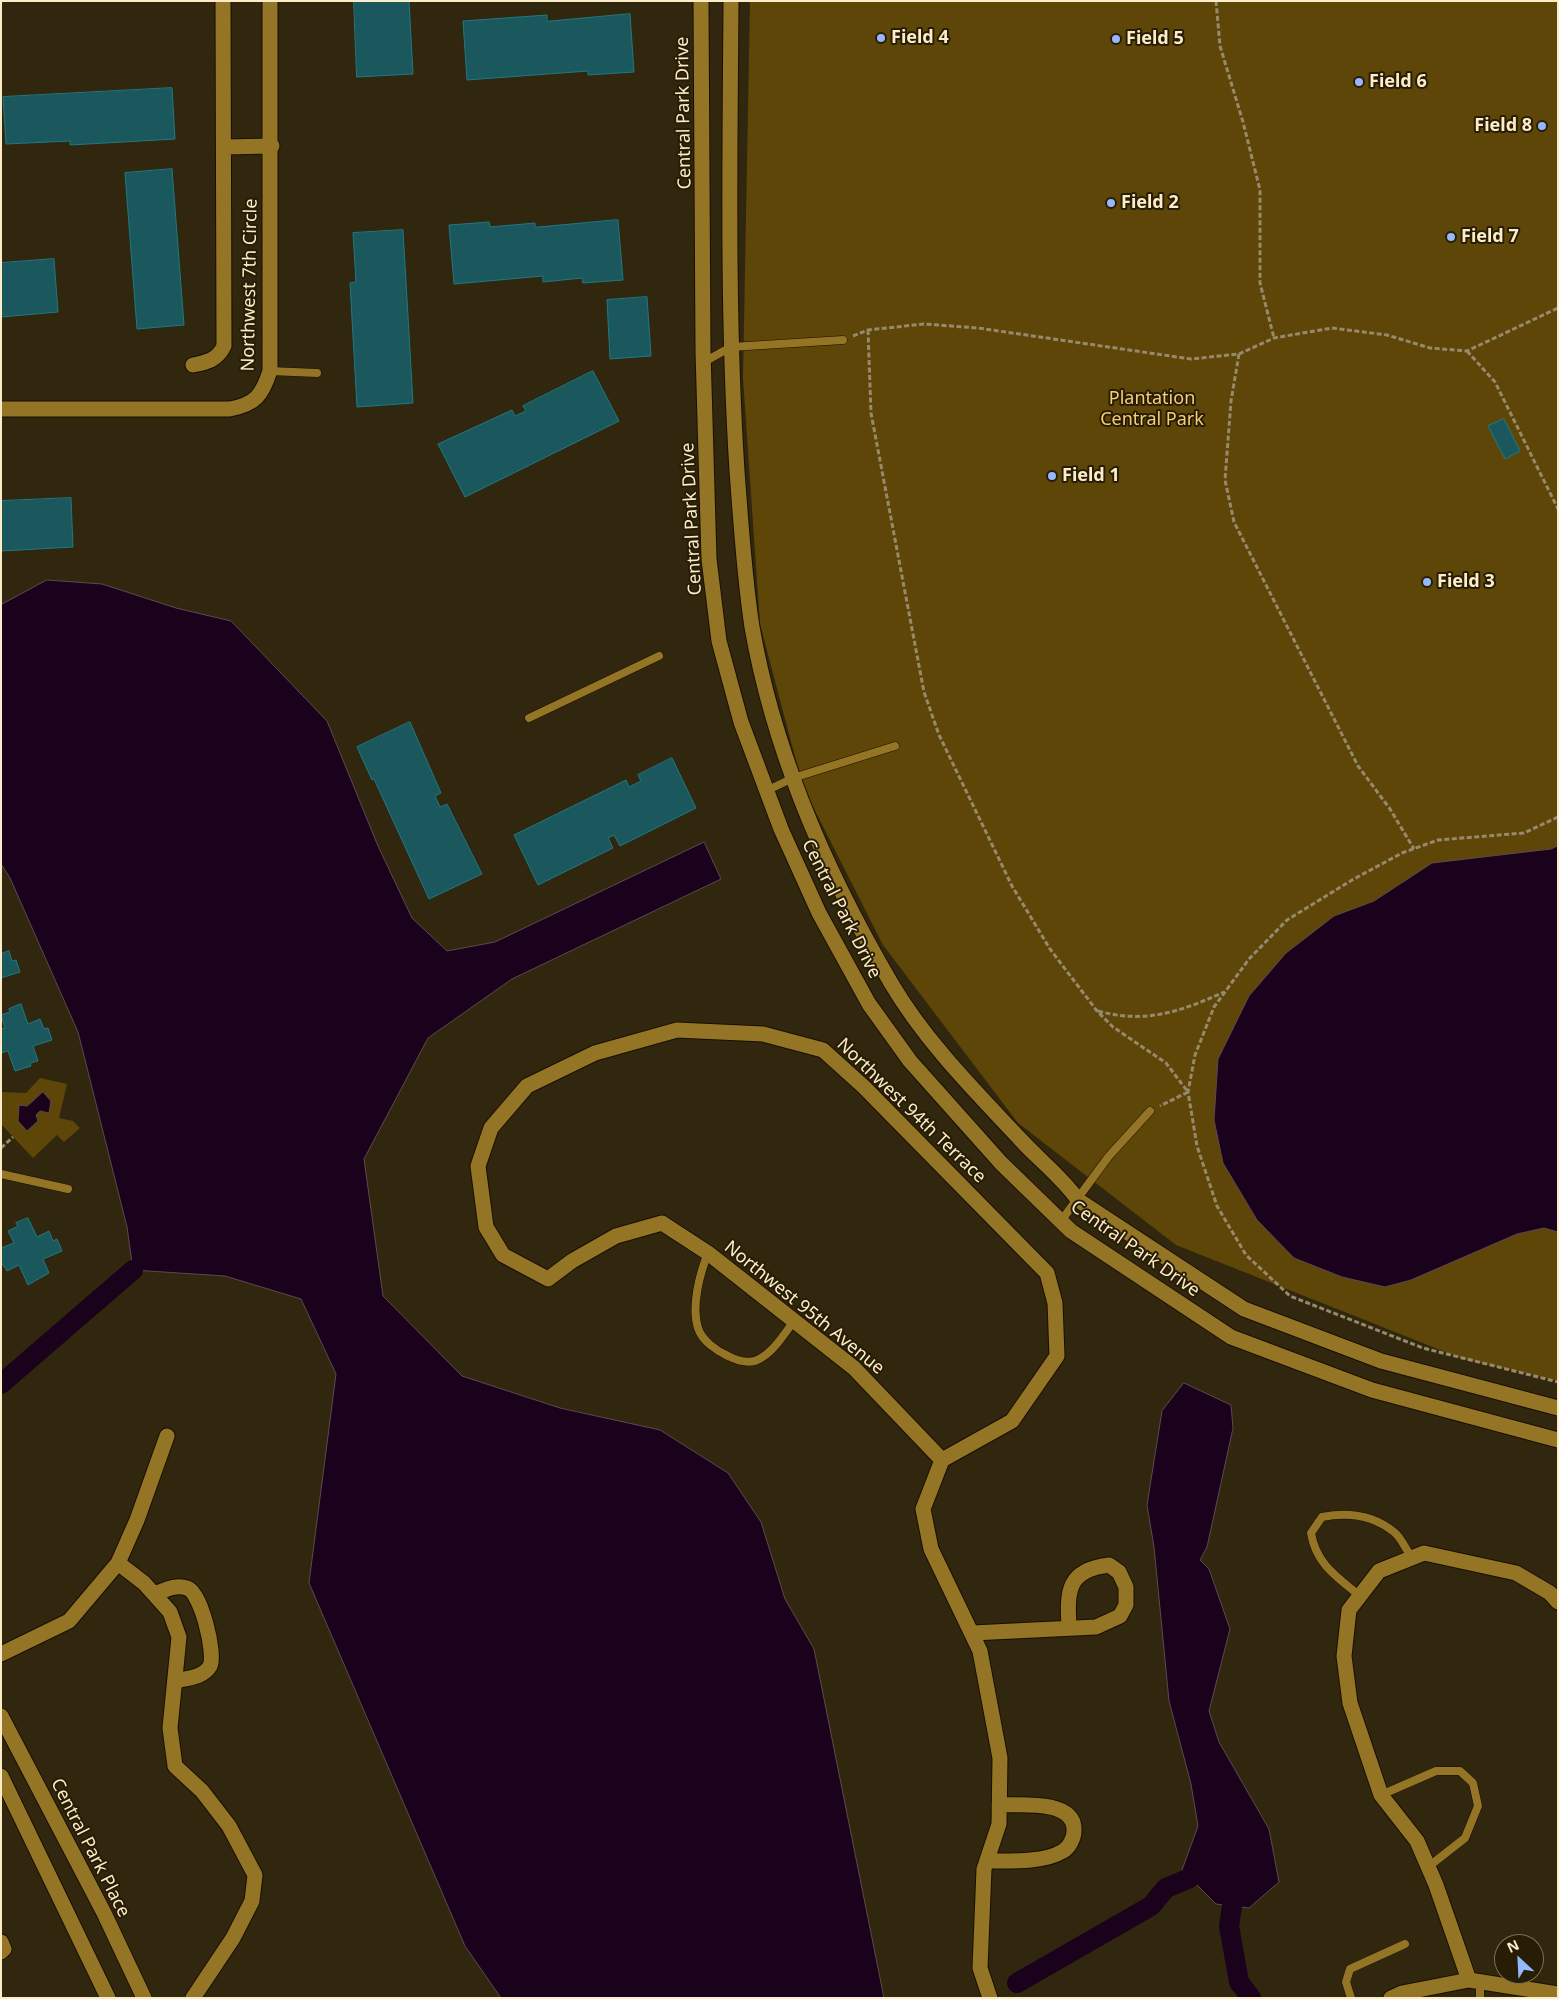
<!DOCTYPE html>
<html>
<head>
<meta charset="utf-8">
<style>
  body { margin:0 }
  #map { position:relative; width:1559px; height:1999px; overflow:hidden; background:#31270f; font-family:"Noto Sans",sans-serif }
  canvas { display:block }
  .frame { position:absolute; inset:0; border:2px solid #fdecc8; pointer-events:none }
  .north { position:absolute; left:1494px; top:1934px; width:50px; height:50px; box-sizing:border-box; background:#271d05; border:1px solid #7d7053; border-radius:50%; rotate:335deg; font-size:14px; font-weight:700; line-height:20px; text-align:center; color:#fdecc8 }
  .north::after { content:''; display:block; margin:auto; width:18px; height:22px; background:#96b6fd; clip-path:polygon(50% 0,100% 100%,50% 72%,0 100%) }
</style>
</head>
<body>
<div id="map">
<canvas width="1559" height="1999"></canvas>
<div class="frame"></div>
<div class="north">N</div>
</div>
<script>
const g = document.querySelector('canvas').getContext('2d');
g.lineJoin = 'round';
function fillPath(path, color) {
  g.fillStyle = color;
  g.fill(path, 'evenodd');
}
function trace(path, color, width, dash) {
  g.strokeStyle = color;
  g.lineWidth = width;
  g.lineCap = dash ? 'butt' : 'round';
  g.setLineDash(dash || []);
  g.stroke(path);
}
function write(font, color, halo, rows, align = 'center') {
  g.font = font + ' "Noto Sans",sans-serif';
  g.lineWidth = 4;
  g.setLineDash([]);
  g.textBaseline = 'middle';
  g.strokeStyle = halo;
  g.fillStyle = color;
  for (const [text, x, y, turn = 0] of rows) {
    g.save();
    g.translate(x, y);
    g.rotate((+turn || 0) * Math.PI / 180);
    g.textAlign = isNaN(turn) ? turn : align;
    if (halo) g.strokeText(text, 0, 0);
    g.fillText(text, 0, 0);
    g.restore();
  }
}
const green = new Path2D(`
  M750,1h808v1380l-95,-22 -287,-114 -158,-122 -135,-178 -80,-158 -43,-163 -17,-246z
  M40,1078l27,6 -8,34 14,3 7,7 -16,14 -7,-7 -24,23 -32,-34v-32l25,1z`);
const water = new Path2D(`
  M47,580l55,4 74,24 55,13 96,100 51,125 34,72 35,33 48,-9 209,-100 17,37 -209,100 -84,59 -64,121 19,137 79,80 98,32 100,22 68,43 33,49 24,77 29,50 70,349h-383l-36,-52 -156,-363 27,-209 -35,-75 -76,-23 -92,-6 -6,-43 -49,-195 -68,-154 -9,-14v-259z
  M1558,846v386l-14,-4 -27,6 -106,46 -26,7 -43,-10 -48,-19 -37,-38 -34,-57 -9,-43 4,-61 31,-63 37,-43 48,-37 40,-15 58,-38 119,-14z
  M43,1092l8,9 -2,12 -9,-2 -4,4 2,6 -11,10 -9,-10 1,-16 8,1z
  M1184,1383l47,22 2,23 -26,119 -7,13 9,9 21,60 -21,82 10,31 50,87 10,53 -30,26 -33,-4 -34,-34 16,-44 -7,-42 -22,-83 -15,-154 -7,-42 15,-94z`);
const canal = new Path2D(`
  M1,1384l132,-114
  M1232,1906l-3,20 10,56 12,16
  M1017,1983l134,-77 15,-18 24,-10`);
const building = new Path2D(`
  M354,1h55l4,73 -56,3z
  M630,14l4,58 -46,3v-4l-121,9 -4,-59 84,-6v6z
  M172,88l3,51 -105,6v-4l-64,3 -3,-47z
  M172,169l12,156 -47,4 -12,-156z
  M618,220l5,60 -40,3 -1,-5 -39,4v-6l-89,8 -5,-59 40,-3 1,5 45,-4v4z
  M403,230l10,173 -56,4 -7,-124 6,-1 -3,-49z
  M54,259l4,53 -57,5v-54z
  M647,297l4,59 -41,3 -3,-59z
  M593,371l26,50 -154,76 -27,-53 74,-34 3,6 11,-5 -3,-5z
  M1504,419l16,32 -15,8 -17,-33z
  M71,498l2,49 -72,4v-50z
  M410,722l31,71 -6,3 5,11 7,-3 35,70 -53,25 -55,-120 -2,1 -15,-33z
  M672,758l24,50 -76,38 -6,-11 -6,3 5,10 -75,37 -24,-50 112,-55 3,7 12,-6 -3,-6z
  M9,951l3,10 4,-1 4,12 -19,6v-24z
  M21,1004l7,20 12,-5 4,10 4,-1 4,12 -19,6 5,15 -8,2 1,3 -16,5 -7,-20 -7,2v-24l4,-1 -4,-13 9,-3 -1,-3z
  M28,1218l9,19 12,-6 4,10 4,-2 5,12 -19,8 6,14 -21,12 -9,-20 -12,6 -6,-9v-14l13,-5 -6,-12 10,-5 -2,-3z`);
const path = new Path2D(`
  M1216,1l4,45 23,76 17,68v93l14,55
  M868,330l3,83 53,279 15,43 73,151 38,63 47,62 16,16 53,36 22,29 -28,14
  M853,336l15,-6 56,-6 54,4 213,31 48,-5 35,-16 58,-10 55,7 43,13 37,3 91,-43
  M1467,351l28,31 63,127
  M1239,354l-8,47 -6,79 9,42 124,244 32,43 24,40
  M1558,817l-34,16 -86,7 -36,13 -50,27 -65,40 -38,39 -35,48 -19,48 -7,37 9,54 20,60 29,49 44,41 133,52 135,34
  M1098,1011c47,13 82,1 126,-19
  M1,1148l12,-11`);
const lane = new Path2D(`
  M704,362l27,-15 112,-7
  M270,371l47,2
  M529,718l130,-62
  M766,791l27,-13 102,-32
  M1,1174l67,15
  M1061,1221l48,-65 41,-45
  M708,1253c-8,20 -17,53 -10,75 4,13 19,23 30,28 10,5 23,9 33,2 13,-7 24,-25 33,-37
  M1360,1596c-23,-19 -44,-32 -49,-63l11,-16c25,-5 51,-2 72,15 7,5 12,18 18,26
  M1381,1795l55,-24h24l13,12 5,23 -13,32 -37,29
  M1480,1982v16
  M1351,1998l-5,-16 4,-13 55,-25`);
const street = new Path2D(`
  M701,1l2,350 6,208 10,82 22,81 40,107 38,84 50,91 41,57 91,102 70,68 160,106 141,53 186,50
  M731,1c-1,157 -4,314 6,470 4,52 7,104 15,156 22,126 75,247 139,356 34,58 84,108 129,156 19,21 42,38 58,61l166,109 137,52 177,47
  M224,147l48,-1
  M193,365c15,-3 24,-5 31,-19l-1,-345
  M1,409h229c26,-5 32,-14 40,-38v-370
  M942,1460l70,-39 45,-65 -2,-53 -8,-30 -183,-186 -41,-37 -60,-16 -86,-4 -82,23 -68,33 -36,42 -13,38 8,61 17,28 45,24 24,-18 44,-25 46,-13 46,30 146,115 88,92 -19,49 8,40 49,102 20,107 -1,66 -15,45 -4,99 10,30
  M118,1563l26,20 26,29 9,25 -9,91 5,38 27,25 27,35 26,49 -3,26 -19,37 -40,60
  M154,1594c11,-4 22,-10 33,-6 14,4 29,66 23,78 -7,12 -23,12 -35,15
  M972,1633l124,-6 24,-11 6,-11v-18l-7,-15 -10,-7c-42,5 -42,26 -40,62
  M1,1654l68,-33 49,-58 19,-43 30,-84
  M1,1716l103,197 40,85
  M1,1776l107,222
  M987,1861c21,0 57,2 76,-10 6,-3 11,-13 11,-20 2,-32 -55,-26 -75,-26
  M1,1942l3,7 -3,3
  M1469,1980l-33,-95 -19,-44 -36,-46 -31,-92 -6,-47 5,-46 30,-39 45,-18 92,20 34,20 8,9
  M1391,1998l11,-5 67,-13 89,14`);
const markers = [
  [881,38,5,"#96b6fd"],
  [1116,39,5,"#96b6fd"],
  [1359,82,5,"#96b6fd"],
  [1542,126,5,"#96b6fd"],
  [1111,203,5,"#96b6fd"],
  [1451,237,5,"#96b6fd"],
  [1052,476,5,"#96b6fd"],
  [1427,582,5,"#96b6fd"]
];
const poiNames = [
  ["Field 4",891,38],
  ["Field 5",1126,39],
  ["Field 6",1369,82],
  ["Field 8",1532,126,"right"],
  ["Field 2",1121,203],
  ["Field 7",1461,237],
  ["Field 1",1062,476],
  ["Field 3",1437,582]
];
const streetNames = [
  ["Central Park Drive",684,113,-91],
  ["Northwest 7th Circle",250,285,-89],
  ["Central Park Drive",692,519,-93],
  ["Central Park Drive",841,909,63],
  ["Northwest 94th Terrace",911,1111,44],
  ["Central Park Drive",1135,1249,35],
  ["Northwest 95th Avenue",804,1308,39],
  ["Central Park Place",90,1848,63]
];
const parkNames = [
  ["Plantation",1152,399],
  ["Central Park",1152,420]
];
fillPath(green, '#5d4607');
fillPath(water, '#1a021c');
trace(water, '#5e4850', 1);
trace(canal, '#1a021c', 20);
fillPath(building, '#1b585e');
trace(building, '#1f7982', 1);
trace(lane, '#190f00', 9);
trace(street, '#190f00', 17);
trace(path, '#978a6c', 3, [5, 2.5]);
trace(lane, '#947425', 8);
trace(street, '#947425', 15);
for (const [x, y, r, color] of markers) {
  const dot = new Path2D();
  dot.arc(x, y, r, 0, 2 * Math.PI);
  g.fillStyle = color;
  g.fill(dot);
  trace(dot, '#271d05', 2);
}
write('bold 18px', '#fdecc8', '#271d05', poiNames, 'left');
write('18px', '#fdecc8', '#271d05', streetNames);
write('18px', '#f6ce76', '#271d05', parkNames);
</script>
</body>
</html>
